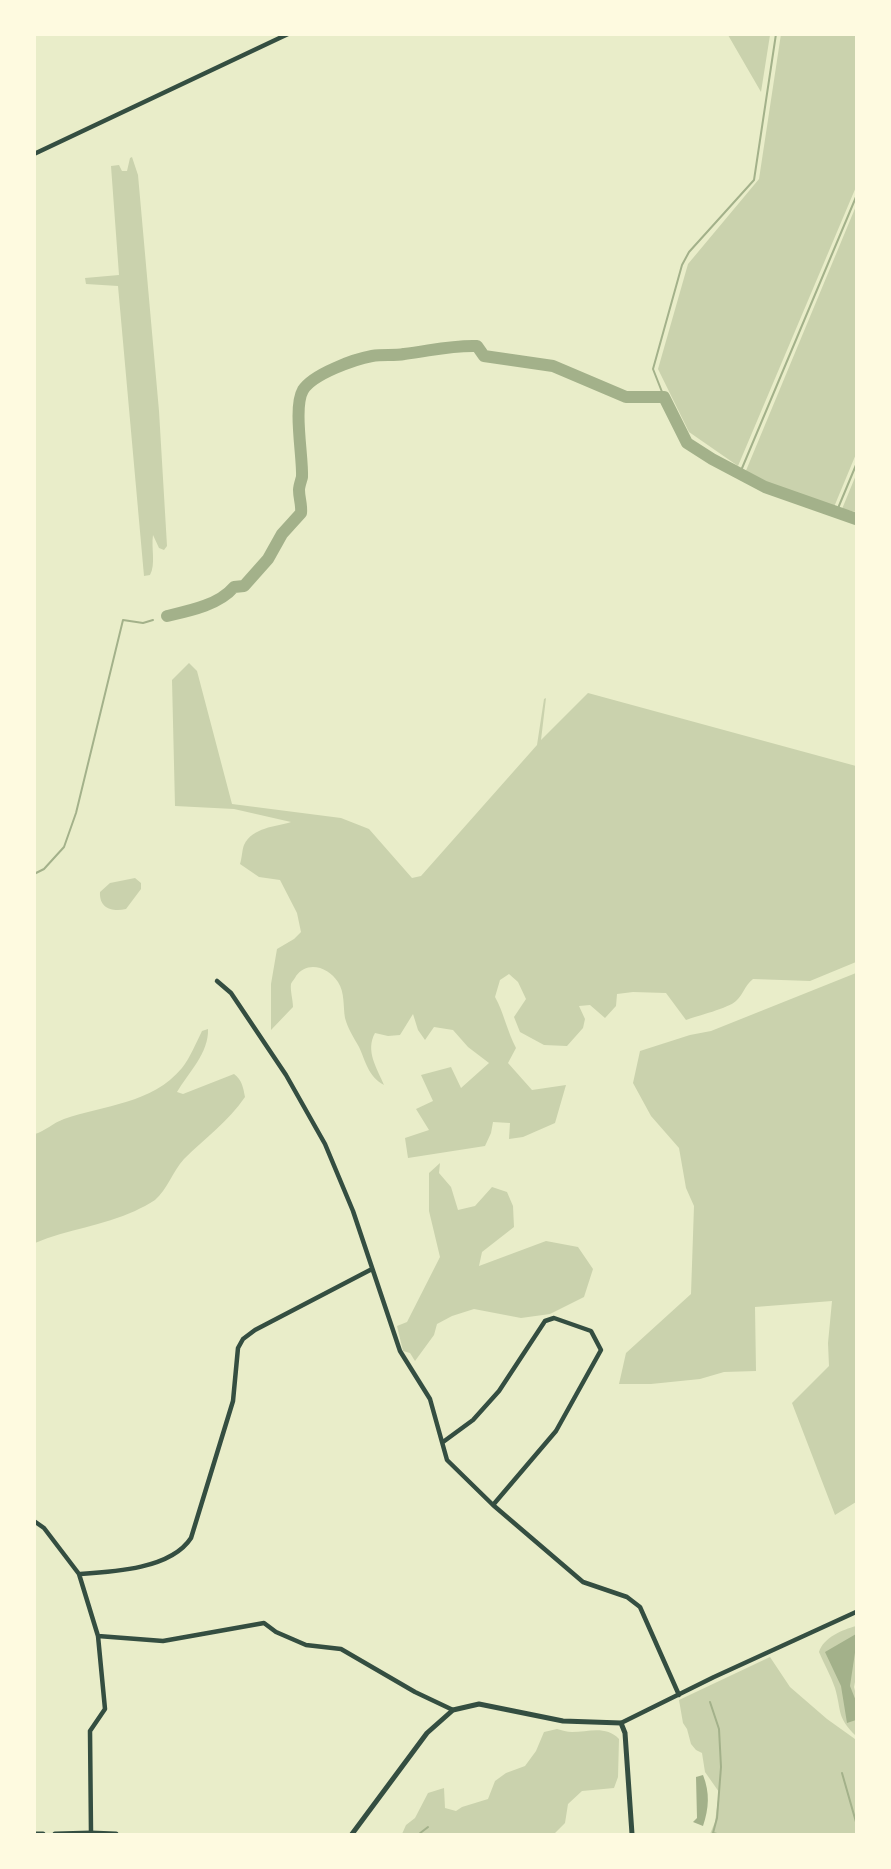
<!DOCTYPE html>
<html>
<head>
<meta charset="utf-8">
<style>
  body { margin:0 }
  #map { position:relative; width:891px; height:1869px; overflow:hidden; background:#e9edc9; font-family:"Sofia Sans Condensed",sans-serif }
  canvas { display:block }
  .frame { position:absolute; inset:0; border:36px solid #fefae0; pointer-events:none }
</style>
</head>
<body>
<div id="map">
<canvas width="891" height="1869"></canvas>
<div class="frame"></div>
</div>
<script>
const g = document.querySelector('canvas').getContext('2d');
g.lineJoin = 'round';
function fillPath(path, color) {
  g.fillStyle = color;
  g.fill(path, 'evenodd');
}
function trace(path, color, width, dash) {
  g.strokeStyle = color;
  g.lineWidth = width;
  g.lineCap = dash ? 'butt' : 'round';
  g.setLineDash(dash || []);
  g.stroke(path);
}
const green = new Path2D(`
  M781,34l75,1v152l-118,279 -49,-34 -31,-63 30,-105 71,-85z
  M728,35h42l-9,57z
  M132,157l6,18 21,236 8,135 -3,4 -5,-2 -6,-13c-2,13 3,29 -3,40l-6,1 -26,-290 -32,-2 -1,-6 34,-3 -8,-109 8,-1 3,6h5l3,-13z
  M856,206v248l-22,53h-5l27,7v9l-51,-16 -39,-18 -43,-25 56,24 -34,-15z
  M856,475v37l-14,-3z
  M189,663l8,8 35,133 109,14 28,11 43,49 9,-2 116,-131 7,-46 2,-1 -5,42 47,-47 268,73v196l-46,19 -57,-2c-9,7 -9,15 -17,22 -7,7 -39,15 -50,19l-20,-27 -33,-1 -16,2 -1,12 -11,12 -15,-13 -11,1 6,13 -2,9 -16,18 -23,-1 -24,-13 -6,-15 12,-18 -8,-17 -9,-8 -9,6 -5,17c9,16 12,34 21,51l-8,15 24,27 34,-5 -11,38 -32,14 -14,2 1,-16 -17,-1 -2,11 -6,13 -77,12 -3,-20 24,-8 -13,-21 17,-8 -12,-26 30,-8 10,21 28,-25 -21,-16 -15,-17 -19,-3 -9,13 -7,-10 -5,-16 -13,21 -12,1 -13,-3c-10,18 2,35 9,52 -16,-9 -18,-23 -25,-38 -5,-9 -11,-18 -14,-29 -2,-12 0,-25 -7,-36 -9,-15 -31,-22 -42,-6 0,1 -5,7 -5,8 -1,6 2,16 2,23l-22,23v-46l6,-35 17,-10 7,-7 -4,-19 -17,-33 -21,-3 -19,-13c2,-6 2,-14 4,-19 9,-18 31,-18 47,-23l-57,-13 -59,-3 -3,-126z
  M135,878l6,5v6l-15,20c-13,3 -27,0 -26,-17l10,-9z
  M856,973v529l-21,13 -43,-112 37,-37 -1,-23 4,-42 -77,6 1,64 -32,1 -24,7 -49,5h-32l7,-31 65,-59 3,-88 -8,-18 -7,-40 -28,-32 -18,-33 7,-32 50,-16 21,-4z
  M208,1029c1,24 -20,44 -31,63l6,2 51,-20c8,6 9,13 11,23 -17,25 -40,41 -61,62 -11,12 -17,31 -29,41 -6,4 -14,8 -20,11 -32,15 -68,18 -100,32v-109c10,-3 18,-11 29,-15 40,-14 88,-15 118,-51 8,-10 14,-25 20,-37z
  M440,1163l-1,10 12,14 7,23 17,-4 17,-19 15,5 6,14 1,21 -32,25 -3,14 67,-25 32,6 15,22 -9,28 -34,17 -29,4 -47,-9 -22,7 -15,8 -3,11 -19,26 -5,-8 -7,-2 -6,-25 10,-4 33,-65 -11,-46v-38z
  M856,1626v51l-2,10 2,8v139h-146l5,-12 4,-30 -14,-20 -3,-19 -6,-3 -5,-6 -4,-15 -4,-6 -4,-23 91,-43 20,30 37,32 28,20 1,-3c-20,-20 -14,-24 -21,-48 -4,-12 -11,-24 -16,-36 5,-15 23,-22 37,-26z
  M557,1729c5,1 10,3 15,3 16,0 34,-7 47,7l-1,38 -4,11 -32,3 -14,13 -3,19 -11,11h-152l4,-9 9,-7 13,-25 16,-5 1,20 11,3 6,-4 26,-8 7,-18 11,-8 19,-7 11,-15 8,-19z`);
const water = new Path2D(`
  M856,1634v12l-6,40 6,15v19l-9,3 -6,-37 -16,-34z
  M703,1775c7,18 6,33 0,51l-10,-4 4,-4 -1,-41z`);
const stream = new Path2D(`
  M664,397l-11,-28 29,-104 7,-13 65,-72 22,-146
  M740,473l116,-276
  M836,513l20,-48
  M34,874l10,-5 20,-22 12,-34 47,-193 20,3 10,-3
  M710,1702l9,27 2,38 -4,51 -4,15 4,1
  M842,1773l14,49
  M419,1834l9,-7`);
const river = new Path2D(`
  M167,616c22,-5 52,-11 67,-29l10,-1 24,-27 14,-25 19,-21c1,-8 -2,-15 -2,-23 0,-4 2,-9 3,-13 1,-20 -9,-70 1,-87 10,-16 52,-31 69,-34 11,-2 22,0 32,-2 26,-3 47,-9 73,-8l7,10 69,10 73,31h38l23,46 25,16 53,28 91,32`);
const minor = new Path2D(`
  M34,154l254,-120
  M217,981l14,12 55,82 39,69 28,67 47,140 30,48 17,61 46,45 90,77 44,15 13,10 39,88
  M443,1442l30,-22 26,-29 46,-70 9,-3 37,13 10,19 -45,81 -63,74
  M34,1521l10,7 35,46 19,62 7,73 -15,22 1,102
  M79,1574c34,-2 92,-5 112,-36l42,-137 5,-53 5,-9 12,-9 117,-61
  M98,1636l65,5 101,-18 12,9 30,13 35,4 74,43 38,18
  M621,1723l93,-46 142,-65`);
const tertiary = new Path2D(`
  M34,1834h9
  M55,1834l36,-1 25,1
  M352,1834l75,-101 26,-23 26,-6 84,17 58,2 4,10 7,101`);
fillPath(green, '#cad2ad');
fillPath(water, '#a3b18a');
trace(stream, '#a3b18a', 2);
trace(river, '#a3b18a', 12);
trace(minor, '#344e41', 4.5);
trace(tertiary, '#344e41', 5);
</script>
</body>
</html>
